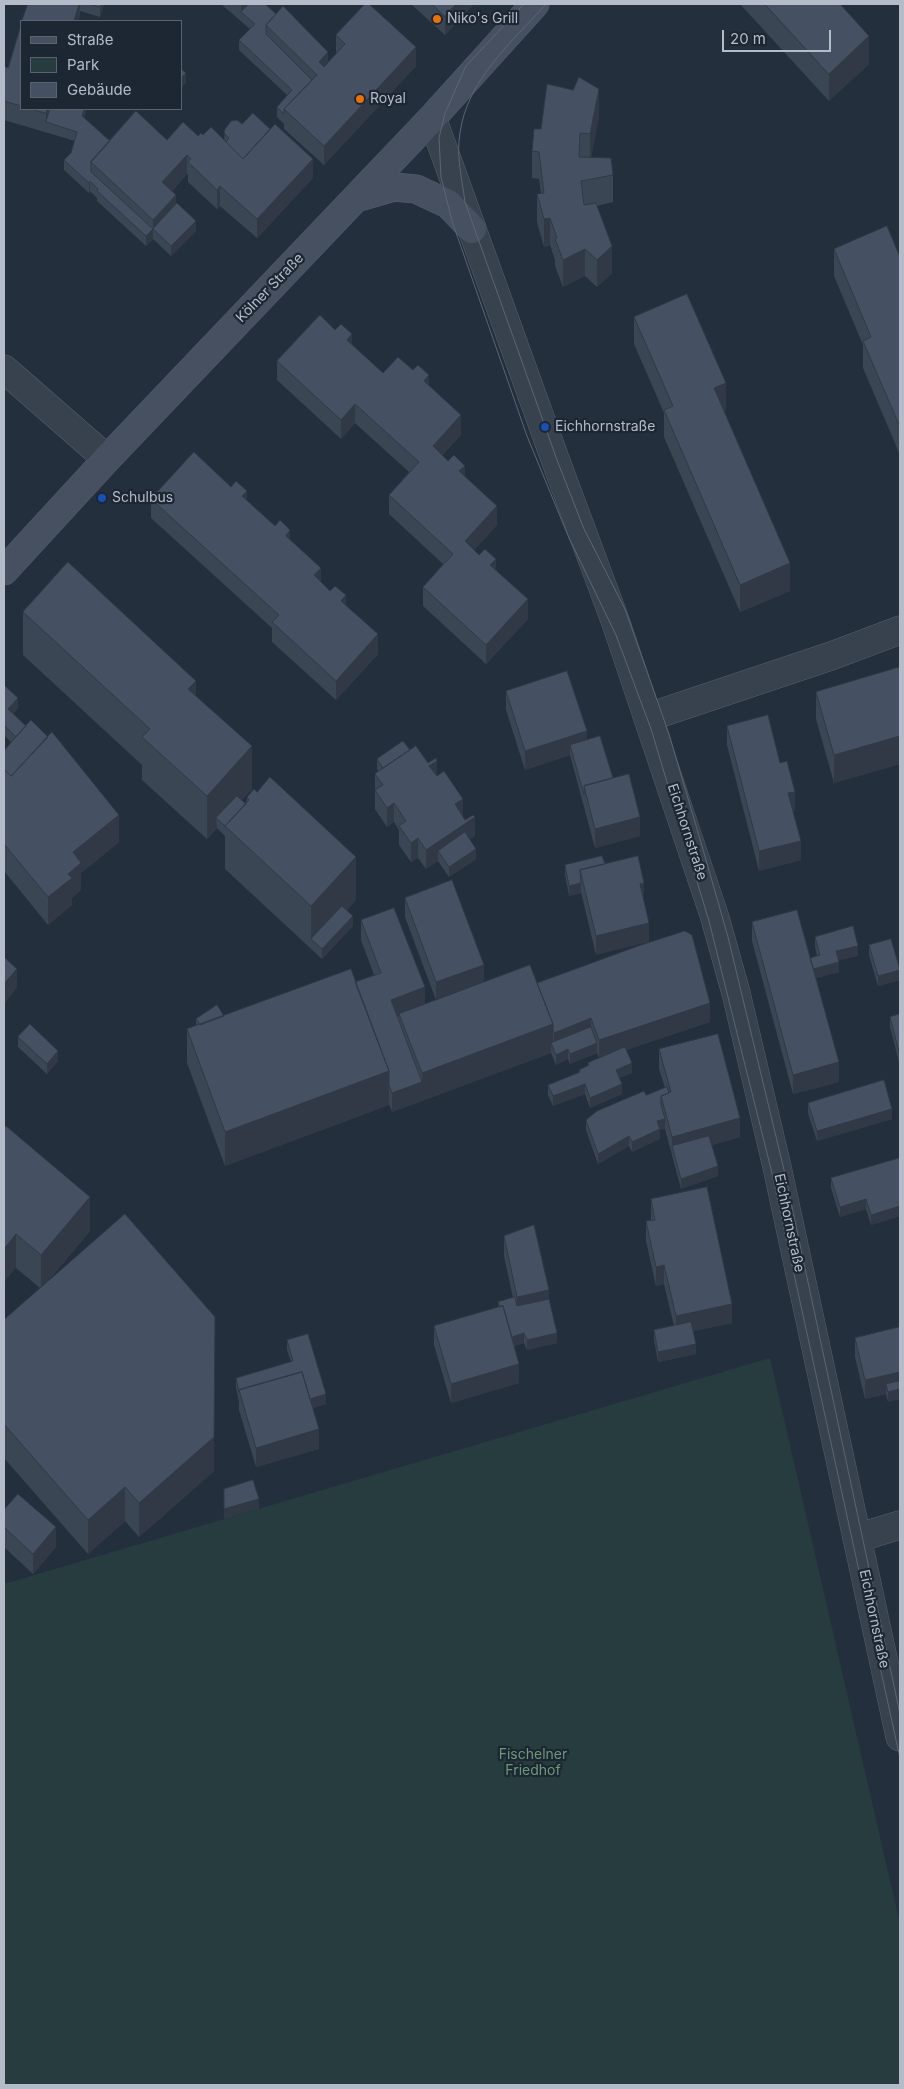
<!DOCTYPE html>
<html>
<head>
<meta charset="utf-8">
<style>
  body { margin:0 }
  #map { position:relative; width:904px; height:2089px; overflow:hidden; background:#242f3e; font-family:Inter,sans-serif }
  canvas { display:block }
  .frame { position:absolute; inset:0; border:5px solid #b4bcc9; pointer-events:none }
  .legend { position:absolute; left:20px; top:20px; width:162px; height:90px; box-sizing:border-box; background:#1d2633; border:1px solid #59626f; margin:0; padding:6px 9px; list-style:none; font-size:15px; color:#b4bcc9 }
  .legend li { display:flex; align-items:center; gap:10px; height:25px }
  .legend b { width:25px; border:1px solid #59626f }
  .scale { position:absolute; left:722px; top:30px; width:109px; height:22px; box-sizing:border-box; border:2px solid #b4bcc9; border-top:0; padding-left:6px; font-size:15px; line-height:18px; white-space:nowrap; color:#b4bcc9; -webkit-text-stroke:4px #1d2633; paint-order:stroke }
</style>
</head>
<body>
<div id="map">
<canvas width="904" height="2089"></canvas>
<div class="frame"></div>
<ul class="legend">
<li><b style="height:6px;background:#465061"></b>Straße</li>
<li><b style="height:14px;background:#263c3f"></b>Park</li>
<li><b style="height:14px;background:#455162"></b>Gebäude</li>
</ul>
<div class="scale">20 m</div>
</div>
<script>
const g = document.querySelector('canvas').getContext('2d');
g.lineJoin = 'round';
function fillPath(path, color) {
  g.fillStyle = color;
  g.fill(path, 'evenodd');
}
function trace(path, color, width, dash) {
  g.strokeStyle = color;
  g.lineWidth = width;
  g.lineCap = dash ? 'butt' : 'round';
  g.setLineDash(dash || []);
  g.stroke(path);
}
function write(font, color, halo, rows, align = 'center') {
  g.font = font + ' Inter,sans-serif';
  g.lineWidth = 4.5;
  g.setLineDash([]);
  g.textBaseline = 'middle';
  g.strokeStyle = halo;
  g.fillStyle = color;
  for (const [text, x, y, turn = 0] of rows) {
    g.save();
    g.translate(x, y);
    g.rotate((+turn || 0) * Math.PI / 180);
    g.textAlign = isNaN(turn) ? turn : align;
    if (halo) g.strokeText(text, 0, 0);
    g.fillText(text, 0, 0);
    g.restore();
  }
}
const green = new Path2D(`
  M770,1358l130,566v161h-896v-501z`);
const minor = new Path2D(`
  M4,369l103,90
  M649,717l182,-61 69,-26
  M857,1538l43,-13`);
const tertiary = new Path2D(`
  M432,118l123,341 61,164 99,295 21,75 41,174 123,570`);
const secondary = new Path2D(`
  M356,198l38,-11 22,2 32,15 24,25
  M4,571l103,-112 325,-341 103,-114`);
const tram = new Path2D(`
  M524,4l-58,62 -21,47 -6,25 2,39 11,44 75,215 42,102 47,97 35,94 58,192 62,248 129,589
  M546,4c-34,38 -79,76 -86,129 -4,23 2,46 5,69l92,258 27,69 41,80 44,125 33,112 26,91 57,237 115,540`);
const wall = new Path2D(`
  M28,4h76l-4,13 -20,-6 -1,10h-57z
  M221,4h44l63,58 8,-8v-19l80,31 -92,99 -40,-36v-5l-7,-7v-10l10,-12 -48,-45v-10l11,-11z
  M411,4h63l-29,31z
  M740,4h100l29,60 -40,37z
  M21,25v84h65l-2,9 26,23 57,-1 36,-5 21,5 1,-11 17,-5 71,54 -56,60 -37,-32 -3,3 -29,-27v-7l-1,-1 -15,17 4,13 20,27 -25,25 -18,-17 -7,7 -49,-45v-3l-7,-7 -1,2 -25,-23v-10l7,-7 4,-12 -71,-21v-54l4,2z
  M599,117l-8,40 22,18v27l-16,4 15,67 -15,14 -12,-11 -22,11 -8,-21v-6l-5,-15 -6,2 -7,-25v-28h4l-2,-15 -7,-1v-27l9,-22z
  M834,249l66,8v198l-37,-87v-23l-29,-69z
  M634,317l92,93 -2,1 66,180 -50,21 -76,-175v-24l-30,-69z
  M352,345l31,28 46,12 32,50 -19,20 23,21 32,49 -23,25 22,19 32,50 -42,45 -63,-58v-19l20,-23 -54,-50v-19l20,-23 -54,-49 -14,16 -64,-59v-19z
  M231,487l59,53 31,42 25,24 32,48 -42,46 -64,-58v-14l-121,-110v-19z
  M23,612l173,84 56,93 -10,11 4,4 1,-7 109,103 -10,11 7,15 -31,33 -97,-90v-33l-8,-8 -10,11 -65,-59v-15l-119,-110z
  M900,667v97l-66,19 -18,-64v-27z
  M4,685l14,23 -5,6 106,128 -38,31v17l-9,8v7l-24,20 -44,-54v-120l7,-9 -7,-7z
  M506,691l81,49 26,38 27,58 -45,12 -25,-93 -45,15 -19,-60z
  M727,726l53,37 15,48 -2,1 8,48 -42,11 -32,-126z
  M410,750l27,26 38,60 -5,3 6,20 -27,18 -11,-16 -12,8 -8,-11 -7,4 -12,-17v-15l-5,-8 -7,5 -12,-18v-35l3,-3 -1,-2v-10z
  M602,856l-6,99 -15,-63v1l-12,3 -4,-21v-10z
  M405,898l79,85h53l173,39 -84,28 6,23 -13,5 3,16 -32,14 -5,-14 -32,12 -5,-11v-10l31,-12v-3l9,-4v-3l11,-5 -2,-5 -27,11 -2,-5 -12,6 -5,-12 -159,59 -3,-8v1l-164,61 -38,-103v-34l9,-3v-7l28,-3 131,-34 19,-7 -13,-35v-20l64,84 11,-4 -31,-83z
  M752,922l58,36 7,-2 -2,-9v-10l43,19 -19,4v12l-23,6 23,104 -46,12 -41,-153z
  M869,945l31,35 -22,6 -9,-31z
  M900,1014l-1,48 -9,-35v-10z
  M18,1037l40,24 -11,13 -29,-27z
  M659,1049l81,88 -28,8 6,31 -37,13 -16,-60 -5,1v9l-28,13 -3,-6 -31,18 -12,-34v-10l60,-25 19,-7 -6,-19z
  M808,1103l84,16 -75,22 -9,-28z
  M4,1129l86,102 -41,49 165,191 -75,66 -14,-16 -37,33 -84,-96v-138l36,-32 -24,-20z
  M900,1158v58l-29,9 -5,-16 -26,8 -9,-29v-10z
  M651,1199l81,124 -39,8 3,23 -38,8 -4,-22v-10l20,-4 -10,-42 -8,2 -10,-45v-20l5,-1z
  M504,1236l45,63 8,44 -30,7 -3,-7 -10,3 5,37 -68,20 -17,-58v-19l64,-19v-5l15,-4 -9,-42z
  M900,1327l-12,75 -2,-8 -21,5 -10,-42v-19z
  M287,1340l39,64 -13,4 6,41 -63,18 -17,-57v-8l-3,-14v-10l55,-16 -4,-12z
  M4,1510l52,37 -23,27 -29,-27z`);
const shadedWall = new Path2D(`
  M79,4h1l-1,17h-5z
  M101,4h3l-4,13v-10z
  M241,4h18l-18,8z
  M456,4h18l-29,31v-19z
  M869,36v28l-40,37v-27z
  M416,47v19l-92,99v-19z
  M328,52v20l-9,-10z
  M186,73v10l-5,5v-10z
  M599,89v28l-9,44v-27z
  M47,109h6l-7,13v-9z
  M84,109h2v3l-4,14v-10z
  M187,155v19l-25,27v-19z
  M313,159v19l-56,60v-19z
  M90,181v10l-1,2v-10z
  M220,186v20l-3,3v-19z
  M176,195v19l-23,15v-9z
  M550,218v27l-6,2v-28z
  M196,221v10l-25,25v-10z
  M153,229v10l-7,7v-10z
  M612,246v27l-15,14v-27z
  M585,249v27l-22,11v-27z
  M352,334v20l-5,-14z
  M429,375v19l-5,-13z
  M726,383v27l-12,5v-27z
  M355,404v19l-14,16v-19z
  M461,415v20l-28,31v-20z
  M465,466v19l-6,-14z
  M247,491v19l-5,-14z
  M497,506v19l-32,35v-19z
  M290,530v20l-4,-14z
  M496,559v19l-6,-13z
  M790,563v28l-50,21v-27z
  M321,568v19l-7,-12z
  M346,595v20l-5,-14z
  M528,599v20l-42,45v-19z
  M378,634v20l-42,46v-19z
  M196,681v43l-8,-35z
  M18,698v10l-10,11v-10z
  M587,731v19l-17,-5v10l-45,15v-19z
  M900,736v28l-66,19v-28z
  M252,746v43l-30,34 -6,-5 1,10 -10,11v-43z
  M437,761v19l-8,-14z
  M795,792v19l-7,2v-20z
  M463,799v19l-8,-14z
  M394,803v19l-7,5v-19z
  M119,815v27l-38,31v17l-9,8v7l-24,20v-28l20,-23 5,-22z
  M475,817v19l-32,22 -5,-7v10l-12,8v-19z
  M640,817v19l-45,12v-19z
  M418,838v20l-7,4v-19z
  M801,841v19l-42,11v-20z
  M476,849v10l-27,18v-10z
  M356,857v43l-40,43 -5,-4v-33z
  M581,883v10l-12,3v-10z
  M644,883v19l-4,-18z
  M353,916v10l-31,33v-10z
  M649,923v19l-53,13v-19z
  M858,946v10l-22,5v-10z
  M839,962v10l-28,7v-10z
  M484,965v19l-48,18v-20z
  M17,969v19l-13,16v-20z
  M900,970v10l-22,6v-10z
  M425,987v20l-26,7v2l-8,3v-19z
  M710,1003v19l-111,37v-19z
  M591,1018v19l-37,15v-19z
  M553,1024v24l-2,-5v10l-159,59v-19l30,-11v-9z
  M597,1043v10l-27,11v-10z
  M568,1049v10l-12,6v-10z
  M58,1051v10l-11,13v-10z
  M839,1062v20l-46,12v-19z
  M632,1063v10l-16,7v-10z
  M389,1071v34l-164,61v-34z
  M585,1084v10l-32,12v-10z
  M622,1084v10l-32,14v-10z
  M892,1109v10l-75,22v-10z
  M740,1118v19l-65,18 -3,-9v10v-19z
  M665,1119v10l-5,1v9l-28,13v-10l25,-21z
  M629,1136v10l-31,18v-10z
  M718,1166v10l-37,13v-10z
  M90,1197v34l-49,58v-34z
  M866,1199v10l-26,8v-10z
  M900,1206v10l-29,9v-10z
  M16,1234v34l-12,14v-33z
  M664,1265v19l-8,2v-19z
  M549,1290v19l-32,7v-19z
  M732,1304v19l-56,12v-19z
  M215,1317l-1,154 -75,66v-34z
  M524,1333v10l-15,4v-10z
  M557,1333v10l-30,7v-10z
  M696,1344v10l-38,8v-10z
  M519,1364v19l-68,20v-19z
  M900,1372v27l-12,3v-10l-2,-8v10l-21,5v-19z
  M326,1394v10l-18,5v-10z
  M319,1429v20l-63,18v-19z
  M125,1487v34l-37,33v-34z
  M259,1499v10l-35,10v-10z
  M56,1527v20l-23,27v-20z`);
const building = new Path2D(`
  M28,4h51l-5,17h-52z
  M90,4h11l-1,3z
  M249,4h16l11,10 -10,11v9l46,46 -28,29v5l-7,-7 15,-17 -53,-50 16,-16 -14,-12z
  M365,4h4l47,43 -92,99 -40,-37 33,-34 -51,-50 17,-19 45,46 -9,10 5,5 21,-23 -9,-9z
  M432,4h24l-11,12z
  M765,4h75l29,32 -40,38z
  M21,25v81l-17,-5v-35l4,2z
  M181,69l5,4 -5,5z
  M579,77l20,12 -9,45 -10,-1 -1,24 32,1 2,17 -32,6 3,24 12,-2 16,43 -15,14 -12,-11 -22,11 -8,-21 2,-1 -7,-20 -6,1 -7,-25 7,-1 -5,-41 -7,-1 2,-22h7l6,-45 26,6z
  M31,109h16l-1,4z
  M50,109h34l-2,7 28,25 -19,21v10l62,57 -7,7 -49,-45 1,-2 -8,-8 -1,2 -25,-23 7,-7 6,-21 -31,-10z
  M136,111l31,29 16,-18 15,14 3,-3 2,2 8,-8 32,32 32,-35 38,35 -56,60 -37,-33 -3,4 -29,-28 3,-3 -4,-4 -25,27 14,13 -23,25 -62,-58z
  M253,113l17,16 -27,30 -17,-17 3,-4 -5,-5 1,-4 6,-8 6,-1 5,4z
  M177,203l19,18 -25,25 -18,-17z
  M887,226l13,31v170l-37,-86 8,-4 -37,-88z
  M687,294l39,89 -12,5 76,175 -50,22 -76,-175 9,-4 -39,-89z
  M320,315l15,15 6,-6 11,10 -5,6 36,33 15,-16 15,13 5,-5 11,10 -5,6 37,34 -28,31 15,15 6,-6 11,11 -6,5 38,35 -32,35 14,14 6,-6 11,10 -6,6 38,34 -42,46 -63,-58 30,-33 -64,-59 30,-33 -64,-58 -14,16 -64,-59z
  M194,452l37,35 5,-6 11,10 -5,5 33,30 5,-6 10,10 -4,6 35,32 -7,7 16,16 5,-5 11,9 -5,6 37,33 -42,47 -64,-59 7,-7 -128,-116z
  M68,562l128,119 -8,8 64,57 -45,50 -65,-59 8,-8 -127,-117z
  M900,667v69l-66,19 -18,-63z
  M567,671l20,60 -62,20 -19,-60z
  M4,685l14,13 -10,11 18,17 -10,11 -12,-12z
  M768,715l12,48 7,-2 8,31 -7,1 13,48 -42,10 -32,-125z
  M31,720l17,17 -37,39 -7,-7v-18z
  M52,732l67,83 -46,37 8,11 -13,11 4,4 -24,19 -44,-53v-75l7,7z
  M600,736l13,42 -29,8v9l-14,-50z
  M403,741l7,9 -27,18 -6,-9z
  M416,746l12,17 8,-5 1,3 -8,5 8,10 7,-5 19,28 -8,5 10,16 8,-5 2,2 -49,33 -8,-12 -7,5 -12,-17 7,-5 -12,-18 -7,5 -12,-18 8,-5 -8,-11z
  M629,774l11,43 -45,12 -11,-43z
  M270,777l86,80 -45,49 -86,-80 24,-26 -2,-3 7,-8 3,3z
  M237,796l9,8 -21,22 -9,-8z
  M465,832l11,17 -27,18 -11,-16z
  M602,856l3,8 -25,6 1,13 -12,3 -4,-21z
  M638,856l6,27 -4,1 9,39 -53,13 -16,-66z
  M452,880l32,85 -48,17 -31,-84z
  M342,906l11,10 -31,33 -11,-10z
  M394,908l31,79 -34,13 31,82 -30,11 -3,-8v-14l-34,-89 26,-9 -20,-53z
  M797,910l42,152 -46,13 -41,-153z
  M853,926l5,20 -22,5 3,11 -26,7 -3,-11 10,-3 -5,-18z
  M685,931l7,4 18,68 -111,37 -8,-22 -37,15 -1,-4v-5l-16,-41 101,-37z
  M891,939l9,31 -22,6 -9,-31z
  M4,957l13,12 -13,15z
  M530,965l23,59 -131,49 -23,-59z
  M351,969l38,102 -164,61 -38,-103z
  M217,1005l7,11 -24,9 -4,-6z
  M900,1014v38h-1l-9,-35z
  M30,1024l28,27 -11,13 -29,-27z
  M591,1027l6,16 -27,11 -2,-5 -12,6 -5,-12z
  M718,1034l22,84 -68,19 -11,-41 10,-4 -12,-43z
  M625,1047l7,16 -16,7 6,14 -32,14 -5,-14 -32,12 -5,-11 32,-13 -1,-2 10,-5 -1,-2z
  M884,1080l8,29 -75,22 -9,-28z
  M667,1087l2,6 -8,3v9l4,14 -8,2 3,8 -28,13 -3,-6 -31,18 -12,-34 11,-9 47,-20 2,4z
  M6,1126l84,71 -49,58 -25,-21 -12,15v-120z
  M709,1136l9,30 -37,13 -9,-33z
  M900,1158v48l-29,9 -5,-16 -26,8 -9,-29z
  M707,1187l25,117 -56,12 -12,-51 -8,2 -10,-46 9,-1 -4,-21z
  M125,1214l90,103 -1,120 -75,66 -14,-16 -37,33 -84,-96v-104z
  M534,1225l15,65 -32,7 -13,-61z
  M515,1297l2,9 32,-7 8,34 -30,7 -3,-7 -12,4 -9,-31 -3,1 -2,-5z
  M503,1306l16,58 -68,20 -17,-58z
  M691,1322l5,22 -38,8 -4,-22z
  M900,1327v45l-35,8 -10,-42z
  M308,1334l18,60 -16,5 -8,-27 -63,18v2l-3,-14 57,-17 -6,-21z
  M302,1372l17,57 -63,19 -17,-58z
  M900,1381v8l-12,3 -2,-8z
  M253,1480l6,19 -35,10v-20z
  M18,1494l38,33 -23,27 -29,-27v-17z`);
const markers = [
  [437,19,5,"#e8710a"],
  [360,99,5,"#e8710a"],
  [545,427,5,"#1a4fb4"],
  [102,498,5,"#1a4fb4"]
];
const poiNames = [
  ["Niko's Grill",447,19],
  ["Royal",370,99],
  ["Eichhornstraße",555,427],
  ["Schulbus",112,498]
];
const streetNames = [
  ["Kölner Straße",270,288,-46],
  ["Eichhornstraße",687,832,72],
  ["Eichhornstraße",789,1223,78],
  ["Eichhornstraße",874,1619,78]
];
const parkNames = [
  ["Fischelner",533,1755],
  ["Friedhof",533,1771]
];
fillPath(green, '#263c3f');
trace(minor, '#565f6c', 29);
trace(tertiary, '#565f6c', 29);
trace(secondary, '#565f6c', 29);
trace(minor, '#38414e', 28);
trace(tertiary, '#38414e', 28);
trace(secondary, '#465061', 28);
trace(tram, '#5a6575', 1);
fillPath(wall, '#3b4654');
fillPath(shadedWall, '#303945');
fillPath(building, '#455162');
trace(building, '#303945', 1);
for (const [x, y, r, color] of markers) {
  const dot = new Path2D();
  dot.arc(x, y, r, 0, 2 * Math.PI);
  g.fillStyle = color;
  g.fill(dot);
  trace(dot, '#1d2633', 2);
}
write('14px', '#b4bcc9', '#1d2633', poiNames, 'left');
write('14px', '#b4bcc9', '#1d2633', streetNames);
write('14px', '#6b9a76', '#1d2633', parkNames);
</script>
</body>
</html>
